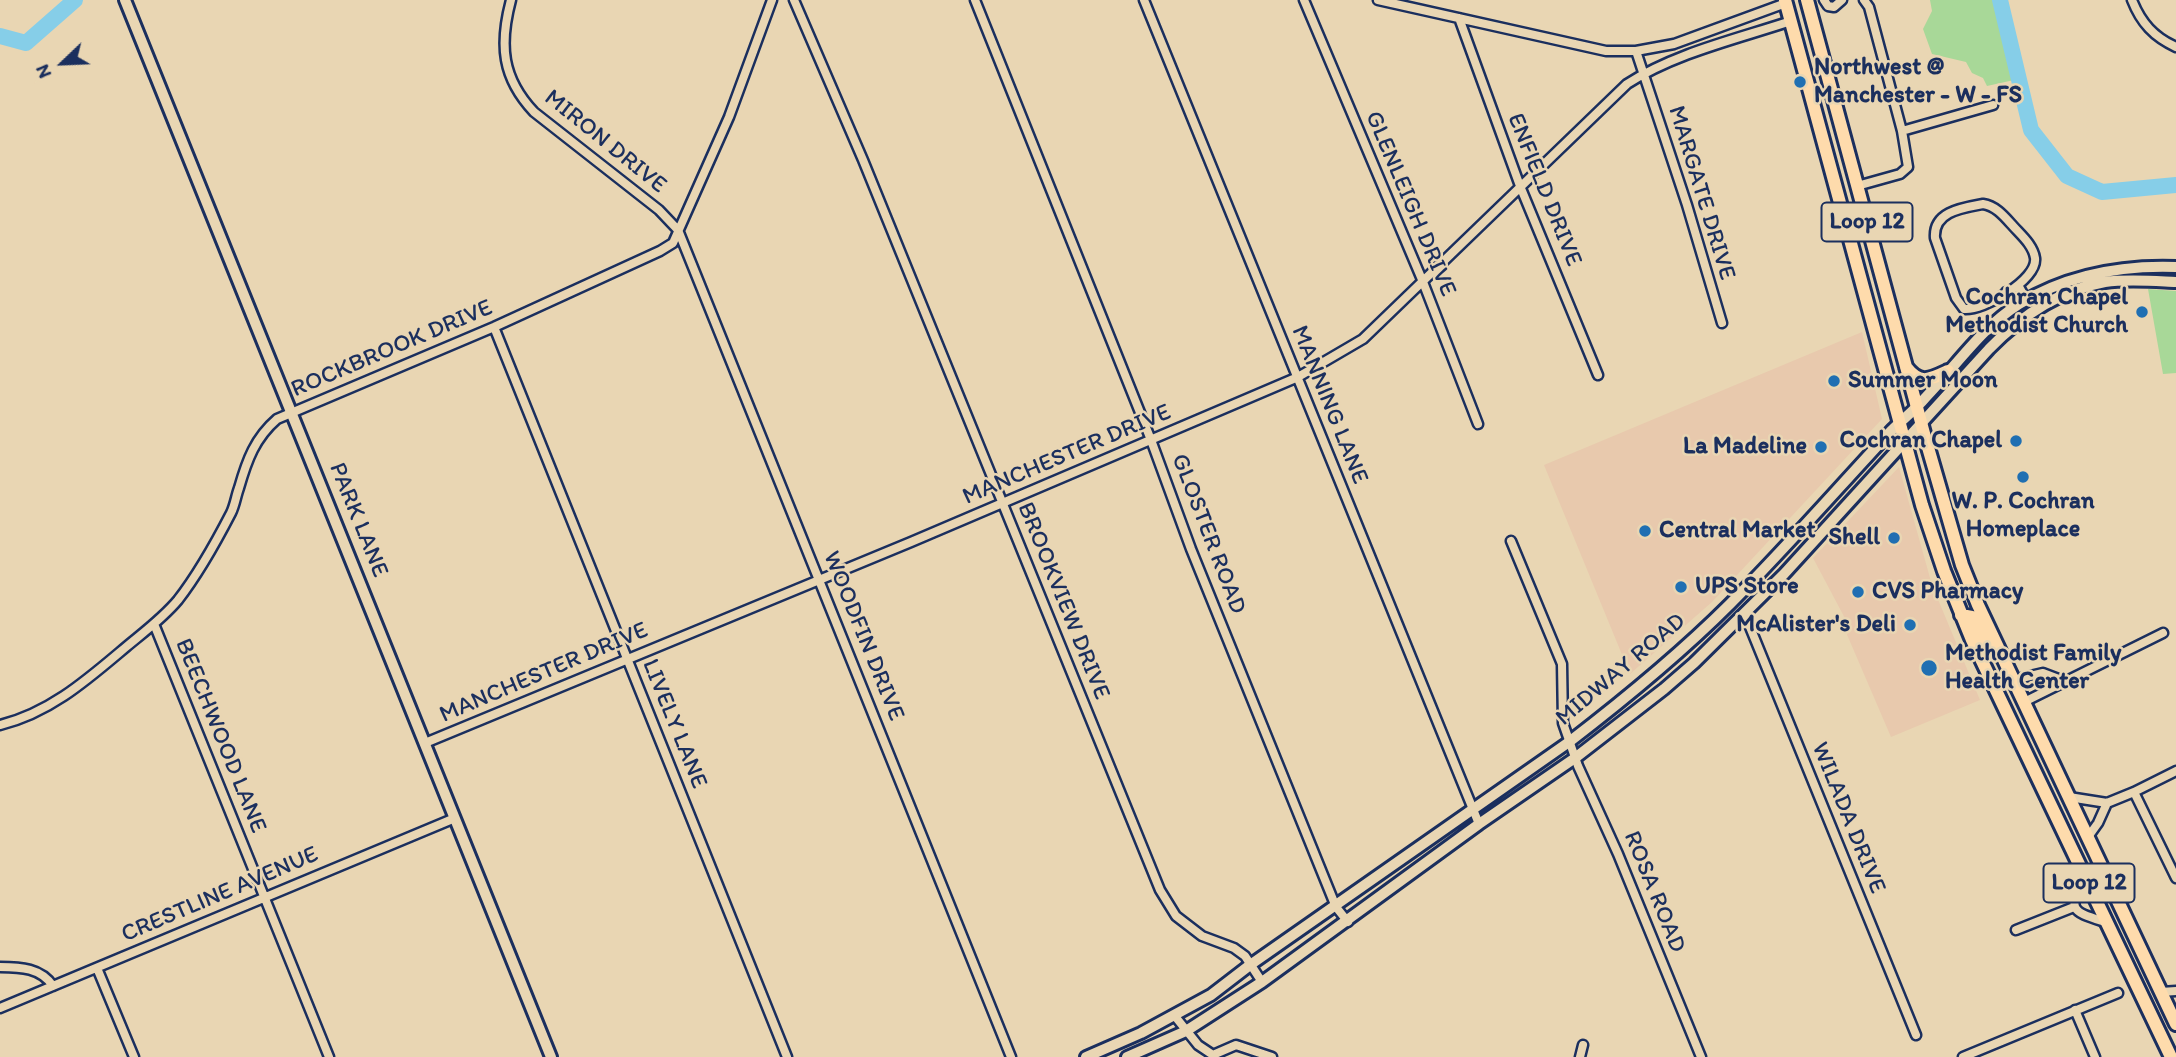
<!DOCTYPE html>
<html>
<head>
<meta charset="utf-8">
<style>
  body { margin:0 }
  #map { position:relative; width:2176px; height:1057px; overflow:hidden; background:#e9d6b3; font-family:Itim,sans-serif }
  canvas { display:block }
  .north { position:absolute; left:28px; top:28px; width:70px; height:70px; -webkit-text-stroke:5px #e9d6b3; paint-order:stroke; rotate:247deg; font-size:19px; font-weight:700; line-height:28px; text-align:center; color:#1b2f5e }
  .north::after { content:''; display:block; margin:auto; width:24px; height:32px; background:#1b2f5e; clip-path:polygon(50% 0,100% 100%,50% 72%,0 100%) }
</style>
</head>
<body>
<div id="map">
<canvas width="2176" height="1057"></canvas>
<div class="north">N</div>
</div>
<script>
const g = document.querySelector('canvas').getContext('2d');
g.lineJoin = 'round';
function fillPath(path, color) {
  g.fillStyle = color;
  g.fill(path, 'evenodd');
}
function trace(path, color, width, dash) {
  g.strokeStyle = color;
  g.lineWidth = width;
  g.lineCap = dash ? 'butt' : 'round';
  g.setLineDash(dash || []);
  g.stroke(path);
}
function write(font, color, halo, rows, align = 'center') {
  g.font = font + ' Itim,sans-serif';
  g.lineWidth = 5;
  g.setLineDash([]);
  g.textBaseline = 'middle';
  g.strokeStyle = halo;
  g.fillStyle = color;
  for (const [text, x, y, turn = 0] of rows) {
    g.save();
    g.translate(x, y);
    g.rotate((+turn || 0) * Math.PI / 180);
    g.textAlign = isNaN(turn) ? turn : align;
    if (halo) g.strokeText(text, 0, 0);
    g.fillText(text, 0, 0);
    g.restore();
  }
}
const built = new Path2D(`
  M1862,332l20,87 -170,183 -82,72 -86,-209z
  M1899,467l33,118 48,115 -89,37 -46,-107 3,-6 -35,-66z`);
const green = new Path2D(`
  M1930,0h64l12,40 8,40 -27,6 -4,-8 -11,-5 -6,-11 -34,-8 -9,-25 9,-18z
  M2148,289l28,2v82l-13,1z`);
const river = new Path2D(`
  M2000,0l31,130 36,46 35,16 74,-7
  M0,36l26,7 49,-43`);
const street = new Path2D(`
  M511,0c-12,45 -9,78 23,112l125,98 19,20 333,827
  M794,0l69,160 297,730 16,26 26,20 32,12 11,8 17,26
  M975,0l176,440 40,109 145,358 12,15
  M1144,0l335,824
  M1304,0l119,282 55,142
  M1378,0l228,51h30l51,154 35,118
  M1824,0l4,6 6,1 8,-7
  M2132,0c9,23 22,37 44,47
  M1459,18l61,168 78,189
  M1636,51l38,-7 112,-41
  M1902,131l91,-26
  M1857,186l43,-12 8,-7 -6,-36 -33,-124 -5,-7
  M1983,204c13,2 21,12 30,22 8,9 20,19 22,32 3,22 -52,53 -71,51l-8,-11 -21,-60c-2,-26 26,-30 48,-34z
  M2006,292l5,9 9,2 3,-9 -5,-9
  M494,327l293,730
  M1511,541l51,123 1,59 15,43 40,88 83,203
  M1742,617l8,10 166,408
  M154,624l175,433
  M2013,680l30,-7 21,8
  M2024,702l139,-69
  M0,725c50,-12 88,-46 126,-78 18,-15 37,-29 52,-47 21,-27 37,-56 53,-87 4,-8 5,-17 8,-25 8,-28 16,-50 38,-69l217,-92 166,-76 13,-8 56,-126 43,-117
  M425,743l486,-201 387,-165 65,-38 264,-255c48,-31 110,-45 164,-63
  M2134,792l42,86
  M2069,797l38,6 27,-11 42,-21
  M2088,837l10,-14 9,-20
  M2084,874c-17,38 -13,37 24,49
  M2016,930l58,-23
  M0,967c21,0 41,1 53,19
  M97,968l37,89
  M2161,992l15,-1
  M0,1008l455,-190
  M2075,1010l20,47
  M1174,1015l24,30 15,10
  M1213,1055l23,-10 36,12
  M1580,1057l3,-12
  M1963,1057l155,-64`);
const secondary = new Path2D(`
  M125,0l426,1057
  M1086,1057l55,-24 70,-38 39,-30 319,-223c56,-43 111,-88 161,-138 56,-56 108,-116 162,-174 11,-11 24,-21 34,-33 31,-32 55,-69 93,-93 48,-29 101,-39 157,-37
  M1127,1057l59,-26 76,-49 217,-158 96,-66 89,-69 30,-26 90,-89 205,-225c31,-32 71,-59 116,-67 23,-3 48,-1 71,0`);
const primary = new Path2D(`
  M1785,0l137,505 22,66 28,69 199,417
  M1807,0l118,437 37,128 16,40 198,419
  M1906,367c14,18 23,13 42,4
  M1961,615l11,2 10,20 14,16`);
const markers = [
  [1800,82,7,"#1f6fb2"],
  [2142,312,7,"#1f6fb2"],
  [1834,381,7,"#1f6fb2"],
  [2016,441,7,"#1f6fb2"],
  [1821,447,7,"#1f6fb2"],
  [2023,477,7,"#1f6fb2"],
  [1645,531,7,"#1f6fb2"],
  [1894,538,7,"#1f6fb2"],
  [1681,587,7,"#1f6fb2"],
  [1858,592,7,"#1f6fb2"],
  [1910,625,7,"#1f6fb2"],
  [1929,668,9,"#1f6fb2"]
];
const shields = [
  [1867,222,91],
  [2089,883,91]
];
const shieldNames = [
  ["Loop 12",1867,222],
  ["Loop 12",2089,883]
];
const poiNames = [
  ["Northwest @",1814,68],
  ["Manchester - W - FS",1814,96],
  ["Cochran Chapel",2128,298,"right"],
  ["Methodist Church",2128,326,"right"],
  ["Summer Moon",1848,381],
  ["Cochran Chapel",2002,441,"right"],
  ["La Madeline",1807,447,"right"],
  ["W. P. Cochran",2023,502,"center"],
  ["Homeplace",2023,530,"center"],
  ["Central Market",1659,531],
  ["Shell",1880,538,"right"],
  ["UPS Store",1695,587],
  ["CVS Pharmacy",1872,592],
  ["McAlister's Deli",1896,625,"right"],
  ["Methodist Family",1945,654],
  ["Health Center",1945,682]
];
const streetNames = [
  ["MIRON DRIVE",605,142,39],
  ["ENFIELD DRIVE",1544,190,68],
  ["MARGATE DRIVE",1701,193,73],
  ["GLENLEIGH DRIVE",1410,204,67],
  ["ROCKBROOK DRIVE",392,349,-23],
  ["MANNING LANE",1329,405,68],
  ["MANCHESTER DRIVE",1067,455,-23],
  ["PARK LANE",358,520,68],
  ["GLOSTER ROAD",1208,534,69],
  ["BROOKVIEW DRIVE",1063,601,68],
  ["WOODFIN DRIVE",863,636,68],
  ["MIDWAY ROAD",1621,670,-40],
  ["MANCHESTER DRIVE",544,673,-23],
  ["LIVELY LANE",674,724,68],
  ["BEECHWOOD LANE",220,736,68],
  ["WILADA DRIVE",1848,818,68],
  ["ROSA ROAD",1654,892,68],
  ["CRESTLINE AVENUE",220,895,-23]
];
fillPath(built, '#e8c9ad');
fillPath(green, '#a8d898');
trace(river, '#86cee8', 16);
trace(street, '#1b2f5e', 13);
trace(secondary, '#1b2f5e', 16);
trace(primary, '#1b2f5e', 18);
trace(street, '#e9d6b3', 8);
trace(secondary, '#e9d6b3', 10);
trace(primary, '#fedbac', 12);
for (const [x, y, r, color] of markers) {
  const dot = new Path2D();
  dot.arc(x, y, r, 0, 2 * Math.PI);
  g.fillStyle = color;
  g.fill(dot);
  trace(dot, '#e9d6b3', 2.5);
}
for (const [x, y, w] of shields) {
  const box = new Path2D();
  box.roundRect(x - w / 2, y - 19.5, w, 39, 5);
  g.fillStyle = '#e9d6b3';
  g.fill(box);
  trace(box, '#1b2f5e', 2);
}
write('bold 23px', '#1b2f5e', null, shieldNames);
write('bold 24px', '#1b2f5e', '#e9d6b3', poiNames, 'left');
write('24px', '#1b2f5e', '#e9d6b3', streetNames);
</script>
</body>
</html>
